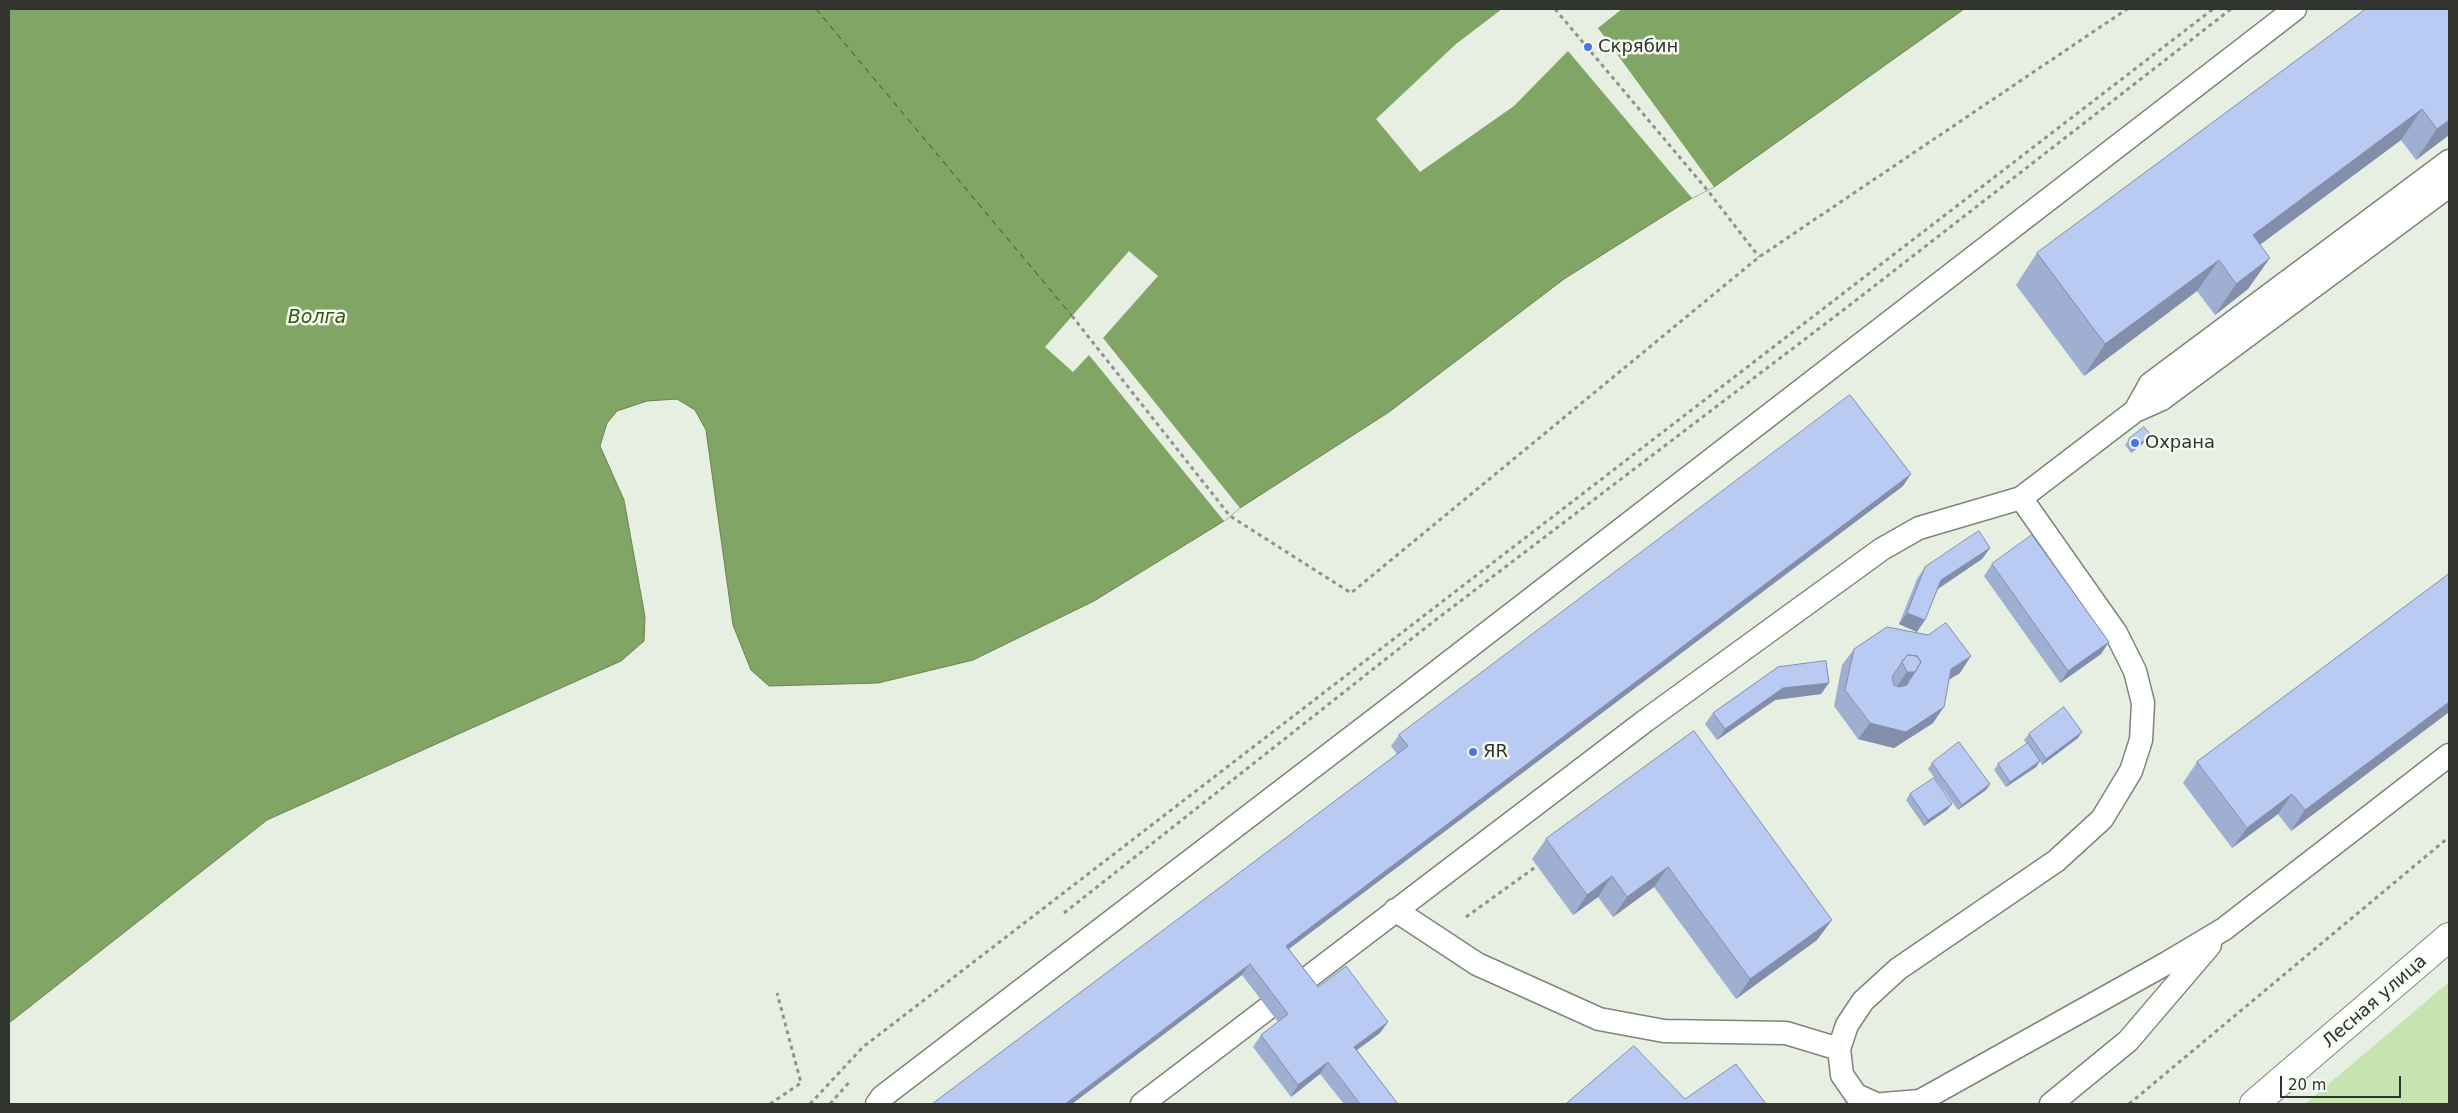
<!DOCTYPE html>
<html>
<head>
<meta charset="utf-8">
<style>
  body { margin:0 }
  #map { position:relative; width:2458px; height:1113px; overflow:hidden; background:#e7eee2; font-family:"DejaVu Sans",sans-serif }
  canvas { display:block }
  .frame { position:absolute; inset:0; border:10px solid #30332e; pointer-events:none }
  .scale { position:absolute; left:2280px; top:1076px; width:121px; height:22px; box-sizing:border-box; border:2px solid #30332e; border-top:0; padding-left:6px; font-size:15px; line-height:18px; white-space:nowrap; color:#30332e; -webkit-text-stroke:4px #f4fbf0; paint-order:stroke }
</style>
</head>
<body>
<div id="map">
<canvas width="2458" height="1113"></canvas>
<div class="frame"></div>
<div class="scale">20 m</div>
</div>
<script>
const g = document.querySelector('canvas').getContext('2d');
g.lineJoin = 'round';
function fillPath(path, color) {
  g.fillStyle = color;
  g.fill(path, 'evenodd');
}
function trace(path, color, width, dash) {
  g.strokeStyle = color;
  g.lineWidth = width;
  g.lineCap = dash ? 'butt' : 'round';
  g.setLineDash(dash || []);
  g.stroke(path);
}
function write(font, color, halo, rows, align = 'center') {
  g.font = font + ' "DejaVu Sans",sans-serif';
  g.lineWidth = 5;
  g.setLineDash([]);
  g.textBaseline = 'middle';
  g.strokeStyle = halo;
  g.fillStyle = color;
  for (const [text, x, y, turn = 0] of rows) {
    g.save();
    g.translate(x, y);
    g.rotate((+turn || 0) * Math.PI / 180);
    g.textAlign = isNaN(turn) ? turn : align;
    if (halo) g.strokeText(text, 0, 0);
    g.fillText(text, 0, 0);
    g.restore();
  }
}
const green = new Path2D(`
  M2449,982v122h-144z`);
const water = new Path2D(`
  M9,9h1955l-250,178 -22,11 -128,81 -175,133 -149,96 -16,13 -130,80 -121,59 -95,23 -109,3 -18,-16 -18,-45 -27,-195 -11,-20 -18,-11 -30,2 -30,10 -10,12 -7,23 24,54 21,117 -1,24 -23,20 -354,159 -258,203z`);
const pier = new Path2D(`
  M1502,9h120l-24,19 116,159 -22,11 -124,-147 -54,55 -94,66 -44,-53 80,-75z
  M1129,251l29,25 -55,62 137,170 -16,13 -135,-166 -16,17 -28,-25z`);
const ferry = new Path2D(`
  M816,9l256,307`);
const path = new Path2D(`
  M1555,9l153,182 51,66
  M1072,316l158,200 121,77 408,-336 368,-248
  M1064,913l365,-288 417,-317 385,-299
  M1466,917l71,-51
  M770,1104l31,-21 -24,-90
  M810,1104l53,-57 1350,-1038
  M830,1104l21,-24
  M2129,1104l320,-267`);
const service = new Path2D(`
  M2135,411l15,-27 299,-223
  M1395,910l82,54 122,55 65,12 122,2 53,16
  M877,1104l5,-7 521,-399 892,-689
  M1142,1104l503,-383 237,-172 37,-21 102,-30 114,-87 27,-12 287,-213
  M1876,1104l-20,-9 -14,-20 -3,-26 8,-24 16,-24 35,-32 158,-108 46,-42 29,-48 10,-31 2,-37 -8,-32 -19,-38 -95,-135
  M1883,1104l37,-3 247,-138 57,-34 225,-174
  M2051,1104l77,-63 82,-96`);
const primary = new Path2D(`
  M2254,1104l195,-167`);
const wall = new Path2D(`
  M2366,9l83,126 -33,25 -15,-20 -141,105 -12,44 -33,26 -18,-24 -113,85 -68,-91 21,-32z
  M2151,435l-5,6 -15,12 -6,-8 4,-6z
  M1903,486l-614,463 29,38 62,46 -23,17 41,54h-54l-24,-30 -29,23 -38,-50 8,-12 17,-13 -36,-47 155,-221 -6,-8 8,-11z
  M1990,548l-8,11 -44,30 -21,43 -18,-8 18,-45 8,-12z
  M1992,564l109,90 -41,29 -76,-107z
  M2449,574v138l-158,119 -13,-17 -46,34 -49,-65 14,-21z
  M1928,635l32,38 -11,6 -16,44 -39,25 -36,-9 -24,-33 8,-41 12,-16z
  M1778,667l43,27 -46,6 -58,40 -12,-16 8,-11z
  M1694,731l123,209 -81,59 -82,-112 -41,30 -15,-20 -25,18 -41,-56 14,-20z
  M2029,734l49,4 -36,27 -2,-4 -4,6 -30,20 -12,-17 4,-6 29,-20 -3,-4z
  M1932,763l58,21 -4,6 -28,20 -30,-41z
  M1910,794l42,10 -5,6 -23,16 -18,-26z`);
const shadedWall = new Path2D(`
  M2422,109l-21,31 -170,126 22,-31z
  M2449,120v15l-33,25 21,-31z
  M2270,258l-22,31 -33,26 21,-31z
  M2219,260l-22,31 -113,85 21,-32z
  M2151,435l-5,6 -15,12 4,-6z
  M1911,474l-8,12 -625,471 8,-11z
  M1990,548l-8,11 -49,33 8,-12z
  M1907,613l18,7 -8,12 -18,-8z
  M2109,642l-8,12 -41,29 8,-12z
  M1971,656l-11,17 -21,13 12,-17z
  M1907,672h8l-21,31h-9z
  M1829,683l-8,11 -46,6 -58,40 8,-11 58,-41z
  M2449,702v10l-158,119 14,-21z
  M1944,707l-11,16 -39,25 -36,-9 12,-16z
  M2082,732l-4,6 -36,27 4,-6z
  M2040,761l-4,6 -30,20 4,-5z
  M1990,784l-4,6 -28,20 4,-5z
  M2292,794l-14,20 -46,34 15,-20z
  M1952,804l-5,6 -23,16 4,-6z
  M1668,867l-14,20 -41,30 14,-20z
  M1612,876l-14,21 -25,18 14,-20z
  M1832,920l-15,20 -81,59 14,-20z
  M1250,964l-8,11 -170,129h-7z
  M1388,1022l-8,11 -34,25 8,-11z
  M1328,1062l-8,12 -29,23 7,-12z`);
const building = new Path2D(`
  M2366,9h83v111l-12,9 -15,-20 -169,126 17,23 -34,26 -17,-24 -114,84 -68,-91z
  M1850,395l61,79 -625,472 32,41 28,-21 42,56 -34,25 44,57h-38l-32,-42 -30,23 -37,-50 27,-21 -38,-50 -185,140h-133l476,-358 -9,-11z
  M2144,427l7,8 -16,12 -6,-8z
  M1979,531l11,17 -49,32 -16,40 -18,-7 18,-46z
  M2032,535l77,107 -41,29 -76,-107z
  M2449,574v128l-144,108 -13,-16 -45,34 -50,-66z
  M1946,623l25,33 -20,13 -7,38 -38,25 -36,-9 -25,-33 9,-41 33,-22 41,8zM1908,655l9,1 4,6 -6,10 -6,9 -2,4 -8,2 -5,-2 -2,-8 10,-15z
  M1908,655l9,1 4,6 -6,10h-8l-5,-10z
  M1826,661l3,22 -46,5 -58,41 -12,-16 65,-46z
  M2064,707l18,25 -36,27 -17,-25z
  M1694,731l138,189 -82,59 -82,-112 -41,30 -15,-21 -25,19 -41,-56z
  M1959,742l31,42 -28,21 -30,-42z
  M2028,743l12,18 -30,21 -12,-18z
  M1934,778l18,26 -24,16 -18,-26z
  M1634,1046l51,53 51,-35 30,40h-200z`);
const markers = [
  [1588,47,5,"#4a75e8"],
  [2135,443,5,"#4a75e8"],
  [1473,752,5,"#4a75e8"]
];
const poiNames = [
  ["Скрябин",1598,47],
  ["Охрана",2145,443],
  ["ЯR",1483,752]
];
const streetNames = [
  ["Лесная улица",2375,1002,-41]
];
const waterNames = [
  ["Волга",317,318]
];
fillPath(green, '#c5e4b0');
fillPath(water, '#80a564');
trace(water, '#688354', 1);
fillPath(pier, '#e7eee2');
trace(ferry, '#335611', 1, [6, 5]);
trace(service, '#7e857a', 25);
trace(primary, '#7e857a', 30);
trace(path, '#8e938b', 3, [4, 4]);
trace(service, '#fff', 22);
trace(primary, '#fff', 28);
fillPath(wall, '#9fafd1');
fillPath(shadedWall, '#828eaa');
fillPath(building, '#b9cbf3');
trace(building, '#828eaa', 1);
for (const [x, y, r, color] of markers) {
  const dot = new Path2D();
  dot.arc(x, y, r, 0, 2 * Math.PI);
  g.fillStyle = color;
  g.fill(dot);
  trace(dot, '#f4fbf0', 2);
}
write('18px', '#30332e', '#f4fbf0', poiNames, 'left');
write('18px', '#30332e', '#f4fbf0', streetNames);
write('italic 19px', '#335611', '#f4fbf0', waterNames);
</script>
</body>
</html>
